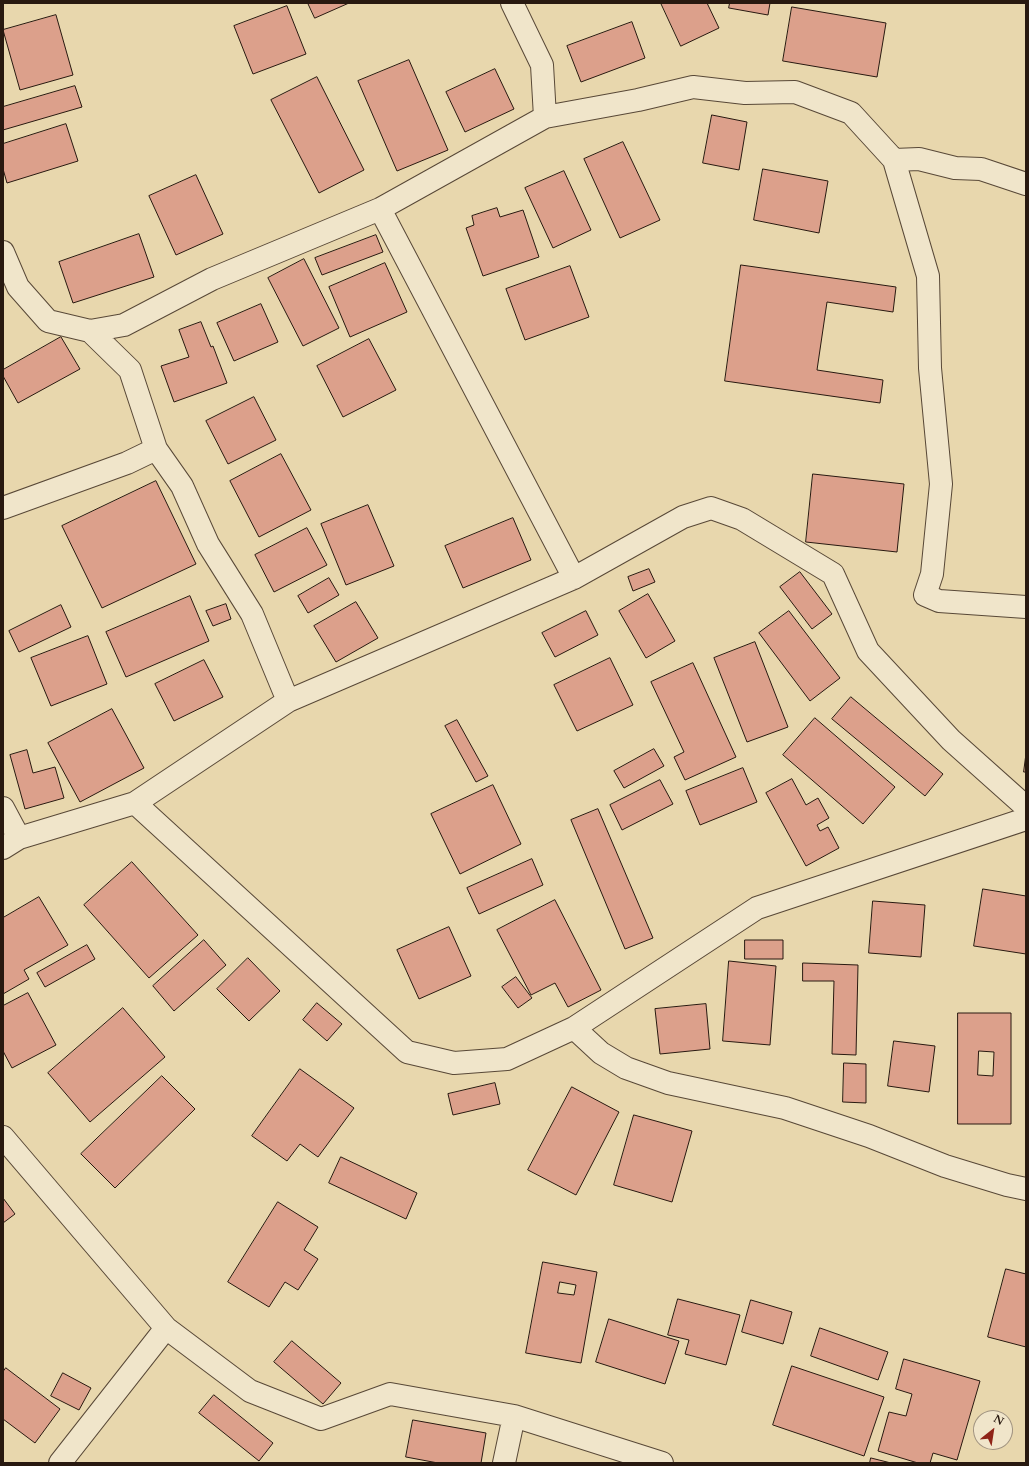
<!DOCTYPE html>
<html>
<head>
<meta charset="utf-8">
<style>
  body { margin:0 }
  #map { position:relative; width:1029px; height:1466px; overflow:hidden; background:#e8d7ad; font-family:Cardo,serif }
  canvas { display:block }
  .frame { position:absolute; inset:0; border:4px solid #281910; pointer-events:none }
  .north { position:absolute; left:973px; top:1410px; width:40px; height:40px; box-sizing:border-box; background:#f0e5ca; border:1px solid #a09380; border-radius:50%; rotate:30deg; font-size:11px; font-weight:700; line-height:16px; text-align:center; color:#281910 }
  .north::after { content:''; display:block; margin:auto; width:14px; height:18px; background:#8f2418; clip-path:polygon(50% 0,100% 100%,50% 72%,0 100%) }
</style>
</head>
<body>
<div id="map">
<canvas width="1029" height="1466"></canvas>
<div class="frame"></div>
<div class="north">N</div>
</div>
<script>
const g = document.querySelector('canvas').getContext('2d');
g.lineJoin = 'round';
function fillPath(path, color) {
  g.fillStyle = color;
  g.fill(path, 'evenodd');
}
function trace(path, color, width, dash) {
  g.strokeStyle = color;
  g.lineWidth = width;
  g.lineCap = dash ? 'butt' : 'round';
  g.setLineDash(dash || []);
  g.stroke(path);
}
const building = new Path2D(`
  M308,3h41l-34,15z
  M661,3h46l12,25 -38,18z
  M730,3h40l-2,12 -39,-7z
  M287,6l19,48 -53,20 -19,-48z
  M792,7l94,16 -9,54 -94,-16z
  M56,15l17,60 -53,15 -17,-60z
  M632,22l13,36 -64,24 -14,-36z
  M409,60l39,90 -51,21 -39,-90z
  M495,69l19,40 -49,23 -19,-40z
  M317,77l47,93 -45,23 -48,-93z
  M75,86l7,21 -79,23v-23z
  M712,115l35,7 -8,48 -36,-7z
  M66,124l12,37 -71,22 -4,-14v-25z
  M623,142l37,78 -40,18 -36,-79z
  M763,169l65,12 -9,52 -65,-13z
  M564,171l27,59 -38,18 -28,-60z
  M196,175l27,59 -47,21 -27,-59z
  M497,208l3,9 23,-7 16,47 -56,19 -17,-48 8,-3 -2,-9z
  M139,234l15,43 -81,26 -14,-41z
  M376,235l7,17 -61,23 -7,-17z
  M304,259l35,69 -36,18 -35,-68z
  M385,263l22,49 -57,25 -21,-50z
  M741,265l155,22 -3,25 -66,-10 -10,68 66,10 -3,23 -155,-22z
  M570,266l19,51 -64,23 -19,-51z
  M261,304l17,38 -44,19 -17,-38z
  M201,322l10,25 2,-1 14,37 -53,19 -13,-36 28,-9 -10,-27z
  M61,337l19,32 -62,34 -15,-27v-6z
  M369,339l27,51 -53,27 -26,-51z
  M254,397l22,43 -48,24 -22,-43z
  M281,454l30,56 -52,27 -29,-56z
  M813,474l91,10 -7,68 -91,-10z
  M156,481l40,83 -94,44 -40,-82z
  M368,505l26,61 -48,19 -25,-61z
  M513,518l18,42 -68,28 -18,-42z
  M307,528l20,37 -53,27 -19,-37z
  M649,569l6,13 -22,9 -5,-14z
  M800,572l32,42 -20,15 -32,-42z
  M329,578l10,17 -31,18 -10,-17z
  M648,594l27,47 -29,17 -27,-47z
  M190,596l19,45 -83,36 -20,-45z
  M356,602l22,36 -42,24 -22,-36z
  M226,604l5,15 -18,7 -7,-15z
  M61,605l10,22 -52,25 -10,-21z
  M586,611l12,24 -43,22 -13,-24z
  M789,611l51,67 -30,23 -51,-68z
  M88,636l19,48 -56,22 -20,-48z
  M755,642l33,85 -41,15 -33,-84z
  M610,658l23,47 -56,26 -23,-46z
  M204,660l19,37 -49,24 -19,-37z
  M693,663l43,94 -51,23 -11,-23 10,-5 -33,-70z
  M851,697l92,77 -18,22 -93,-77z
  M112,709l32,59 -64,34 -32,-59z
  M815,718l80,69 -32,37 -80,-69z
  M457,720l31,56 -12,6 -31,-56z
  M654,749l10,17 -40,22 -10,-17z
  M27,750l6,23 22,-6 9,31 -39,11 -15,-54z
  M1026,754v18h-2z
  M743,768l14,34 -57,23 -14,-34z
  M792,779l14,26 12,-7 11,20 -12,7 3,6 8,-4 11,21 -33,18 -40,-73z
  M660,780l13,24 -51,26 -12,-25z
  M493,785l28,59 -61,30 -29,-60z
  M598,809l55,129 -28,11 -54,-129z
  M532,859l11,26 -64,29 -12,-26z
  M132,862l66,73 -49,43 -65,-73z
  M983,889l43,7v58l-52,-8z
  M39,897l29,48 -44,25 5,9 -26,15v-76z
  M555,900l46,90 -33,17 -13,-24 -24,12 -34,-65z
  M873,901l52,4 -4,52 -52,-4z
  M449,927l22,49 -52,23 -22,-49z
  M204,940l22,25 -52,46 -21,-25z
  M745,940h38v19h-38z
  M87,945l8,14 -50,28 -8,-14z
  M248,958l32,33 -31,30 -32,-32z
  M729,961l47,5 -6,79 -47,-4z
  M803,963l55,2 -2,90 -24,-1 2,-73h-31z
  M516,977l16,21 -14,10 -16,-21z
  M28,993l28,52 -44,23 -9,-17v-45z
  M317,1003l25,21 -15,17 -24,-21z
  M706,1004l4,45 -50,5 -5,-45z
  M123,1008l42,49 -75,65 -42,-49z
  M958,1013h53v111h-53zM979,1051l15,1 -1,24 -15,-1z
  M894,1041l41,5 -6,46 -41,-6z
  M844,1063l22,1v39l-23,-1z
  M300,1069l54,39 -36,49 -18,-13 -13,17 -35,-25z
  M162,1076l33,33 -80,79 -34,-34z
  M495,1083l5,21 -47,11 -5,-21z
  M572,1087l47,25 -43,83 -48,-25z
  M634,1115l58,16 -20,71 -58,-17z
  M341,1157l76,36 -11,26 -77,-36z
  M3,1198l12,16 -12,9z
  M278,1202l40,25 -14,23 14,9 -20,31 -13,-8 -16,25 -41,-25z
  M543,1262l54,10 -16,91 -55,-10zM560,1282l16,3 -2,10 -16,-2z
  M1006,1269l20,5v73l-38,-10z
  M678,1299l62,16 -14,50 -41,-11 4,-14 -21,-5z
  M751,1300l41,12 -9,32 -41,-12z
  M609,1319l70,22 -14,43 -69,-22z
  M820,1328l68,24 -10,28 -67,-24z
  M292,1341l49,42 -18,21 -49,-42z
  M904,1359l76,22 -23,79 -24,-7 -3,10h-12l-40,-12 11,-39 17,4 6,-22 -16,-5z
  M792,1366l92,31 -20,59 -91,-31z
  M6,1368l54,41 -25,34 -32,-24v-47z
  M63,1373l28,15 -12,22 -28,-14z
  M214,1395l59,48 -14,18 -60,-48z
  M413,1420l73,13 -5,30h-43l-32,-6z
  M871,1458l20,5h-21z`);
const minor = new Path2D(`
  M512,3l30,62 3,52
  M1026,184l-45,-15 -26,-1 -36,-9 -25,1 34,116 2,92 11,116 -9,90 -7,21 14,6 87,6
  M380,209l194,369
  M3,252l15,35 30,34 42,10 34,-6 88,-46 168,-70 165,-92 93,-17 55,-13 52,6 50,-1 56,21 43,47
  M156,449l26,37 26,58 44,70 36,87
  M3,508l124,-45 29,-14 -26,-79 -40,-39
  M135,803l272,249 47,11 53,-4 67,-31 183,-120 269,-89
  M3,808l16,30
  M3,848l16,-10 116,-35 153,-102 286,-123 109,-61 28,-9 31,11 91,55 35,77 83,89 75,67
  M574,1028l27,25 25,15 42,15 117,25 84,28 76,30 62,19 19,4
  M3,1137l163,191 84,63 71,28 69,-25 124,22 148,47
  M60,1463l106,-135
  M504,1463l10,-47`);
fillPath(building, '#dca08b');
trace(building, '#281910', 1);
trace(minor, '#584837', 24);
trace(minor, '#f0e5ca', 22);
</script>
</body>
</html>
